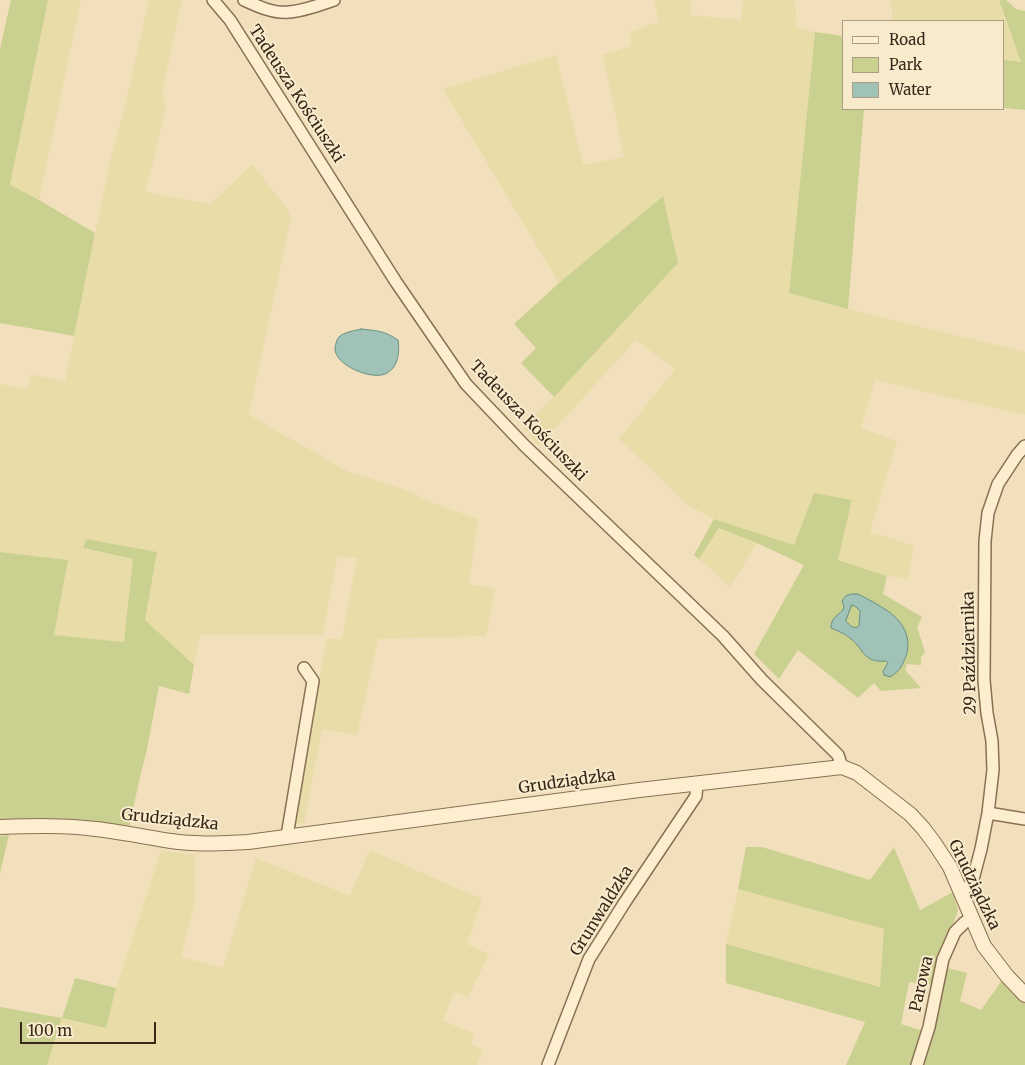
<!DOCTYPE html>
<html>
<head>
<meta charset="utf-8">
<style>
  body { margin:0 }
  #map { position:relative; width:1025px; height:1065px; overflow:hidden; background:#f2e0bc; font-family:Merriweather,serif }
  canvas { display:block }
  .legend { position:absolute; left:842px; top:20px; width:162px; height:90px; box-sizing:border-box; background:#f8ebcc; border:1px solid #ab9d85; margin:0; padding:6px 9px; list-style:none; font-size:15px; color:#38281a }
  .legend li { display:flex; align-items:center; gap:10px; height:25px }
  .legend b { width:25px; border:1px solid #ab9d85 }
  .scale { position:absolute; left:20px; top:1022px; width:136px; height:22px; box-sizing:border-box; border:2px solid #38281a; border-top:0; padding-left:6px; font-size:15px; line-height:18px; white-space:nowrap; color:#38281a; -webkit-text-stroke:4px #f8ebcc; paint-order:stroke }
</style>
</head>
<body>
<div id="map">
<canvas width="1025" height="1065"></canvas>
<ul class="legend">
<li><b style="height:6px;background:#fceecf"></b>Road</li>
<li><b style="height:14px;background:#cad08f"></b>Park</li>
<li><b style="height:14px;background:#a0c2b7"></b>Water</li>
</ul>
<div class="scale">100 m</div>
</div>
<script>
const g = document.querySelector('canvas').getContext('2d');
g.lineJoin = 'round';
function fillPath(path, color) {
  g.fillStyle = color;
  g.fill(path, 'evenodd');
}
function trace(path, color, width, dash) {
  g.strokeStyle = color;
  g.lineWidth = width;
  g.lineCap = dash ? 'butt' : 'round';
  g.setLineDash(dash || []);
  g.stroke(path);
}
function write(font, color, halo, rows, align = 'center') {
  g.font = font + ' Merriweather,serif';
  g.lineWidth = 4;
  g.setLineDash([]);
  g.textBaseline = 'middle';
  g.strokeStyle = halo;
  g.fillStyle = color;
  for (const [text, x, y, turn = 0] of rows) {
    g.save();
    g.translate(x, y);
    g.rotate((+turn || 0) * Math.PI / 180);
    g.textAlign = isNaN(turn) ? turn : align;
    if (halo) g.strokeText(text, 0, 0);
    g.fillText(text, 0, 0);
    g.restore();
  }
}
const farmland = new Path2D(`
  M48,0h33l-42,200 -29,-14z
  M149,0h33l-20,93 4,13 -14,61 -7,25 66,12 41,-40 36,46 3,7 -42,198 98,56 59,19 26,13 46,16 -9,65 26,5 -9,47 -108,3 -21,96 -35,-6 -18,94 -13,2 36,-186h15l15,-81 -20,-2 -14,79h-123l-6,30 -49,-45 12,-68 -71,-13 -3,10 50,10 -8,83 -71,-7 14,-75 -68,-8v-168l28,5 3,-15 34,8 9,-46 37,-179 13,-47z
  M654,0h37l-1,15 51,5 2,-20h52l2,27 18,5 -26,261 59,16 177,43v63l-150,-35 -14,48 36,13 -27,91 44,14 -6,33 -21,-3 -49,-16 14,-59 -38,-8 -20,52 -80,-26 -25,-13 -70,-67 56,-70 -39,-29 -97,106 -16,-18 31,-31 124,-134 -15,-67 -104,87 -116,-194 113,-34 27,110 41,-8 -21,-102 28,-9 -1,-14 29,-10z
  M891,0h108l22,62 -17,-2v-39h-111z
  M719,528l38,15 -27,44 -31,-28z
  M370,850l112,49 -15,45 22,10 -21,43 -14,-5 -11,29 31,12 -3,12 12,4 -6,16h-430l15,-47 44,10 10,-40 45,-137 34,4v47l-14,55 42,11 33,-110 94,38z
  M738,889l147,40 -5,58 -154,-43z`);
const green = new Path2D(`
  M11,0h37l-38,185 29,15 56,33 -21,103 -74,-13v-274z
  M999,0h7l10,9 9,2v99l-21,-2v-48l17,2z
  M815,32l29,4v73h20l-16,200 -59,-16z
  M663,196l15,67 -124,134 -33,-34 15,-15 -22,-24 45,-41z
  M814,493l38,7 -14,60 49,16 -4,18 39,23 -5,10 8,25 -4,5v8l-14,-1 -2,6 16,18 -40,3 -7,-8 -16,15 -60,-48 -19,29 -25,-25 50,-89 -47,-22 -38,-15 -20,31 -5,-4 20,-36 80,26z
  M86,539l71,13 -12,68 49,45 -5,29 -30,-8 -12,63 -6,24 -12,54 -129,-7v-268l68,8 -14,75 70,7 9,-83 -50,-11z
  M9,835l-9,38v-37z
  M746,847h16l108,33 24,-33 26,63 33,-18 5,19 -17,44 -7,30 -25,-3 -8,42 28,9 18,-65 20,5 -7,28 21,9 22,-31 22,21v65h-179l19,-43 -139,-39v-39l154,43 4,-58 -146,-40z
  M75,978l41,10 -10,40 -44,-10 -15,47h-47v-58l62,11z`);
const water = new Path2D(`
  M361,329c16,2 22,1 37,11 2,12 0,29 -13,34 -14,6 -51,-9 -50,-26 1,-4 1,-8 4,-11 5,-5 15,-6 22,-8z
  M852,594h6c11,6 28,14 37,23 11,10 16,25 11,39 -4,10 -6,15 -16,21l-6,-2 -1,-4 5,-8 -2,-2c-23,2 -21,-11 -36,-23 -6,-5 -12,-7 -19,-10 0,-10 6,-12 12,-18l1,-4 -2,-5 4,-5zM852,605l4,2 4,4 -1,15c-6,4 -9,-1 -13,-5z`);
const minor = new Path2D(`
  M213,0l17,20 166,262 70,102 58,61 199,191 39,44 76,75 4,12
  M244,0c13,6 30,14 45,12 15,-1 30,-7 45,-12
  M988,813l37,6
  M287,836l26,-155 -9,-13
  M961,892l11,-9 9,-34 7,-36 5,-43 -1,-29 -5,-28 -3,-33 1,-139 3,-28 10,-29 19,-29 8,-9
  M548,1065l41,-106 36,-57 71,-106 1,-13
  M917,1065l12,-38 14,-68 12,-27 10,-10 6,-4`);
const tertiary = new Path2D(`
  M0,827c32,-1 64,-2 96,2 25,3 50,8 75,12 26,4 52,2 77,1l391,-52 203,-23 15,6 53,41 13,14 12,16 15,23 34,79 23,30 18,19`);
const streetNames = [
  ["Tadeusza Kościuszki",296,94,57],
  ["Tadeusza Kościuszki",528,421,46],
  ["29 Października",970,653,-91],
  ["Grudziądzka",567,782,-8],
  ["Grudziądzka",170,820,6],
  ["Grudziądzka",974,885,64],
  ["Grunwaldzka",602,911,-58],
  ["Parowa",922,984,-77]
];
fillPath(farmland, '#e8dca8');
fillPath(green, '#cad08f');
fillPath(water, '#a0c2b7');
trace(water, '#679085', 1);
trace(minor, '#8a7054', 14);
trace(tertiary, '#8a7054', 16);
trace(minor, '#fceecf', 11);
trace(tertiary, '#fceecf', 14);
write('16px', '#38281a', '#f8ebcc', streetNames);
</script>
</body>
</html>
